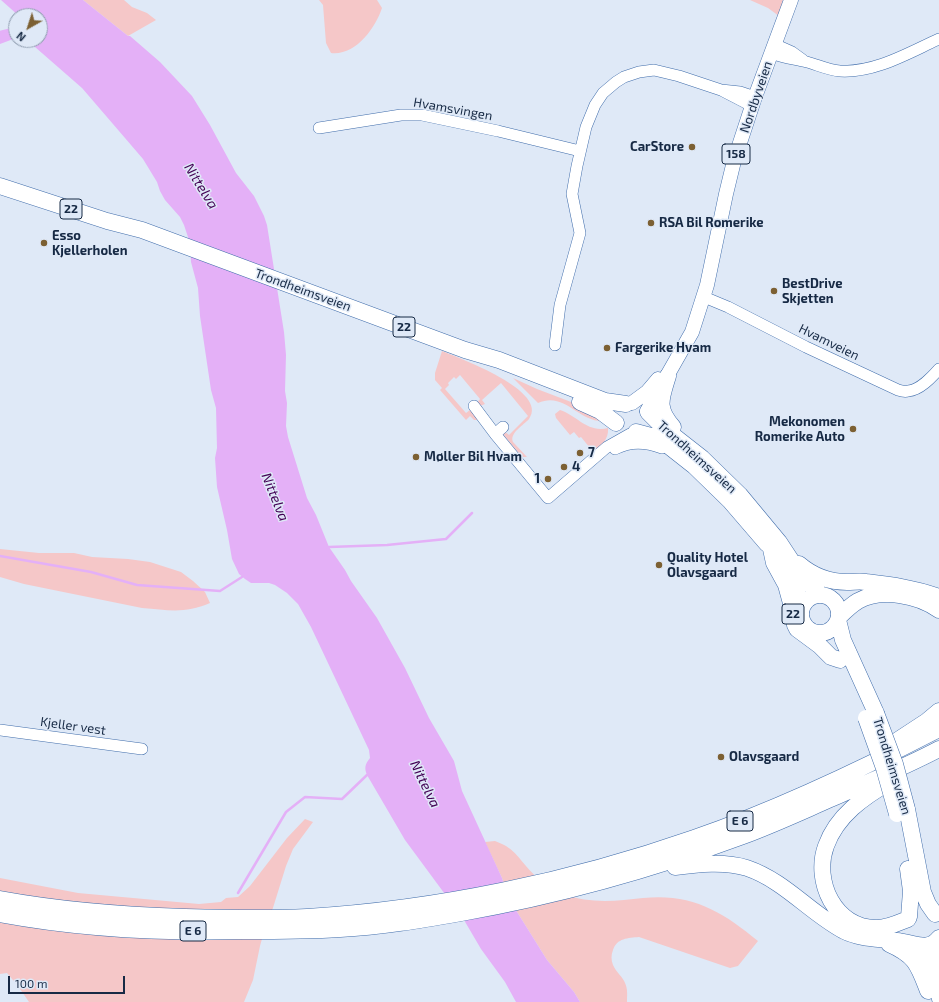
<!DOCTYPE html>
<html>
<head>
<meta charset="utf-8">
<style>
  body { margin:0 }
  #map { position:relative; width:939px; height:1002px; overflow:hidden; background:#dfe9f7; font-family:"Exo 2",sans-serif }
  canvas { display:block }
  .north { position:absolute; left:8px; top:8px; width:40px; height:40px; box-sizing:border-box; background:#dfe9f7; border:1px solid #8f9db0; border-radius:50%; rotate:219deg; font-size:11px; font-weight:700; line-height:16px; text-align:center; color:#172a45 }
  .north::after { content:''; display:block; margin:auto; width:14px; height:18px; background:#7c6033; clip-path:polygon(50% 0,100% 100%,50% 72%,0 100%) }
  .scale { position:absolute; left:8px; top:976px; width:117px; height:18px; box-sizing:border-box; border:2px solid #172a45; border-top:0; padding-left:5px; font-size:12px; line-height:14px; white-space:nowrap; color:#172a45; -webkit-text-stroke:3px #dfe9f7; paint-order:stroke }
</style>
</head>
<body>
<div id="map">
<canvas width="939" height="1002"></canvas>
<div class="north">N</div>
<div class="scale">100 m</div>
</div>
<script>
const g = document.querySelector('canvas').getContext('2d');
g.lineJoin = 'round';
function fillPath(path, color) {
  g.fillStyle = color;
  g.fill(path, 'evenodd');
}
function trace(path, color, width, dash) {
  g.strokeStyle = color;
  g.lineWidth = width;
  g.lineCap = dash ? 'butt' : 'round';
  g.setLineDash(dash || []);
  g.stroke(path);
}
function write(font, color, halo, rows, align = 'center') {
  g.font = font + ' "Exo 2",sans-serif';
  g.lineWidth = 3;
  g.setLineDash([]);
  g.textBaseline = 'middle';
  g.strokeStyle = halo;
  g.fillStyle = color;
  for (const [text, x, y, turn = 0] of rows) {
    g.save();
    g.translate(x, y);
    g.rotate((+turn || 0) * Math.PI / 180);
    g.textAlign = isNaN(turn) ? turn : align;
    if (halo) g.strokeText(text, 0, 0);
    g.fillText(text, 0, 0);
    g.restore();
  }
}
const green = new Path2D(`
  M83,0h41l8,7 15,6 9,7 -28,16z
  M319,0h58l5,8c-7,21 -27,48 -51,45l-5,-10 -3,-38z
  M750,0h33l-4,16 -11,-8z
  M442,351c17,7 108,40 87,68 -5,6 -20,14 -16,23l14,15h-5l-20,-24 2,-2 5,4 19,-19 -27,-33 -19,17 3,4 -5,2 -4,-2 4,-5 -20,-24 -4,4 -2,-2 -6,6 1,2 -4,4 21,24 4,-3 9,10h-5l-4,-4 -4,4 -26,-30 2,-2 -7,-8v-7z
  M513,378l24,11 42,16 24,16c-25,1 -38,-30 -65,-18z
  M560,410c18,6 27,23 48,18 1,12 -7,17 -15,25l-4,-4 1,-1 -9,-11 -2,1 -5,-6 -4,3 -14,-17 -1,-4z
  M0,549l39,4h35l18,4 36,2 22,3 31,10 12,9 12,11 5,11c-25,11 -42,7 -68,5l-118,-24 -24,-7z
  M305,819l8,3 -20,27 -7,17 -14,45 -7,17 -5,18 -7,34 -9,22h-215l-11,-16 -11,-13 -7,1v-96l78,15 121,11 22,-2 5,-4 12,-1 12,-11 37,-48z
  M495,841c4,2 8,3 11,5 13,8 20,23 32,32 8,6 18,12 26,16 25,10 53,7 79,4 48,-5 79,13 115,43l-20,25 -8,2 -91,-31c-11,1 -22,1 -26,13 -2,5 -2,10 0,15 3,7 10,12 12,18 3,6 2,13 2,19h-47l-6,-10 -27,-32 -38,-61 -7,-21 -17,-36z`);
const water = new Path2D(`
  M1,0h82l45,36h2l30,26 32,34 18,29 26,48 18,23 10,20 3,9 17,107 2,23 -1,36 2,12 -1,23 2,11 19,61 9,17 13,32 16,23 6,11 26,37 28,50 24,50 25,43 8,30 40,87 7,21 38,61 27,32 6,10h-64l-11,-20 -24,-33 -17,-29 -59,-80 -38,-65c-3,-7 -2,-11 3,-17l-1,-8 -58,-123 -13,-23 -11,-11 -12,-8 -6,-2h-18l-6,-4 -6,-5 -7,-15 -5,-29 -10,-43 -2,-29 2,-10 -1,-40 -5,-18 -11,-74 -2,-28 -7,-26 -1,-19 -6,-18 -4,-8 -15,-17 -5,-9 -3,-9 -14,-23 -18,-21 -43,-50 -55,-48h13v-24h-21z
  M16,28v10l-16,6v-12z`);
const stream = new Path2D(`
  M0,32l16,-4
  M327,548l2,-1 58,-2 59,-6 26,-26
  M0,556l91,16 46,13 83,6 22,-14
  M238,893l48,-81 19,-15 37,2 25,-24 3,-1`);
const minor = new Path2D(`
  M774,44l18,8 11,8
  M771,53c12,5 24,6 36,9 11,3 21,8 33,9 35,2 68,-18 99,-32
  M723,91l29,15
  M319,128l82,-13h21l76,16 82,20
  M704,297l24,10 78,40 92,43c3,1 7,2 10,1 12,-1 23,-13 31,-22
  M555,345l5,-40 20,-72 -8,-39 5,-28 9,-39 9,-22 8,-12 13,-11 8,-5 15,-5 15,-2 25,6 42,14 19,2 15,5
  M474,406l21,28 53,64 59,-51 23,-13
  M495,434l8,-7
  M615,449c16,-8 30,-7 47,-1
  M0,730l142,19`);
const major = new Path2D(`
  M632,403l15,-11 11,-13
  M647,411l45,-79 15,-47 19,-91 8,-33 21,-64 36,-97
  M939,938c-7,21 -5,40 0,61
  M918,945l8,22 1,13`);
const highway = new Path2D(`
  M0,186l107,35 35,9 323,120 34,10 106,41 21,3
  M668,376c-7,23 -12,32 5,51
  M580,402l20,9 16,12
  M648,412l17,17 37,29 38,37 39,47 23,35 19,18
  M636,432l15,4 10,4 33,26 36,35 37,43
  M771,549l3,14 12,22 6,22 3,18 2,4 23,17 11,11 9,3
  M799,564c14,12 30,18 48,18 7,0 13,-1 19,0 25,3 49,6 73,15
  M784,568l11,17 7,23
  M801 614a19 19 0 1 1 38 0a19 19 0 1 1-38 0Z
  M839,617c6,-6 12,-12 19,-16 24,-13 60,-6 81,9
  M838,620l5,20 33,73
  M898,740l29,-19 12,-10
  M891,781c-27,16 -54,34 -65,65 -13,35 9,83 51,82 11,0 21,-5 31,-9
  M907,809l16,83 5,12 7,10
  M675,867c23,-3 50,-6 72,1 38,13 63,45 97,63 18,9 39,7 59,11 14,2 26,9 36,-4
  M908,869l3,22 -2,26
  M0,899c60,11 124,16 185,18 40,1 81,2 122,0 130,-8 264,-36 387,-79 84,-29 166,-68 245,-109
  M0,914c80,15 162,19 243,17 32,0 65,0 97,-2 41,-2 81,-9 121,-16 96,-17 190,-43 282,-77 30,-11 60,-25 90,-38 35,-16 72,-31 106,-49
  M889,944c27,12 29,21 39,47`);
const highwayBridge = new Path2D(`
  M876,713l19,51 12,45
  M866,718l18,50 13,46`);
const markers = [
  [692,147,4,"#7c6033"],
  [651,223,4,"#7c6033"],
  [44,243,4,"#7c6033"],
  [774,291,4,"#7c6033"],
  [607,348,4,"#7c6033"],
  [853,429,4,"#7c6033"],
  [580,453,4,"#7c6033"],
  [416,457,4,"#7c6033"],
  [564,467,4,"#7c6033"],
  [548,479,4,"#7c6033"],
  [659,565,4,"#7c6033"],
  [721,757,4,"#7c6033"]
];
const shields = [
  [736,154,28],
  [71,209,22],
  [404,327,22],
  [793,614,22],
  [740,821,26],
  [193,931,26]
];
const shieldNames = [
  ["158",736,154],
  ["22",71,209],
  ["22",404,327],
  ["22",793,614],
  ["E 6",740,821],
  ["E 6",193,931]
];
const streetNames = [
  ["Nordbyveien",756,97,-71],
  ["Hvamsvingen",453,109,10],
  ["Trondheimsveien",303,290,20],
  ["Hvamveien",829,342,26],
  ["Trondheimsveien",697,457,42],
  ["Kjeller vest",73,726,8],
  ["Trondheimsveien",892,766,73]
];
const poiNames = [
  ["CarStore",684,147,"right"],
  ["RSA Bil Romerike",659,223],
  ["Esso",52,236],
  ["Kjellerholen",52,251],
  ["BestDrive",782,284],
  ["Skjetten",782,299],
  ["Fargerike Hvam",615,348],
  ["Mekonomen",845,422,"right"],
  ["Romerike Auto",845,437,"right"],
  ["7",588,453],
  ["Møller Bil Hvam",424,457],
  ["4",572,467],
  ["1",540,479,"right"],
  ["Quality Hotel",667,558],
  ["Olavsgaard",667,573],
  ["Olavsgaard",729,757]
];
const waterNames = [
  ["Nittelva",201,186,58],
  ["Nittelva",275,497,68],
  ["Nittelva",425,784,64]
];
fillPath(green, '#f5c7c8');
fillPath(water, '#e4b0f7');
trace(stream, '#e4b0f7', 2.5);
trace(minor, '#406dab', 12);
trace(major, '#406dab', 15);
trace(highway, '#406dab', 17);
trace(minor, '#fff', 11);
trace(major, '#fff', 14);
trace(highway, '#fff', 16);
trace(highwayBridge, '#406dab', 17, []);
trace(highwayBridge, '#fff', 16);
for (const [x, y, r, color] of markers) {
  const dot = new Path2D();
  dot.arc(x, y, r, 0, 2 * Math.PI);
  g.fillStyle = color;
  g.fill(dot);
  trace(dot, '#dfe9f7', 1.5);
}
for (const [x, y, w] of shields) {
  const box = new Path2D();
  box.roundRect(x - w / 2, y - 10, w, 20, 3);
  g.fillStyle = '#dfe9f7';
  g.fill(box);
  trace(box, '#172a45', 1);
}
write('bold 12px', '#172a45', null, shieldNames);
write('13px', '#172a45', '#dfe9f7', streetNames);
write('bold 13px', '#172a45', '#dfe9f7', poiNames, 'left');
write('italic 14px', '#430255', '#dfe9f7', waterNames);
</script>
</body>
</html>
